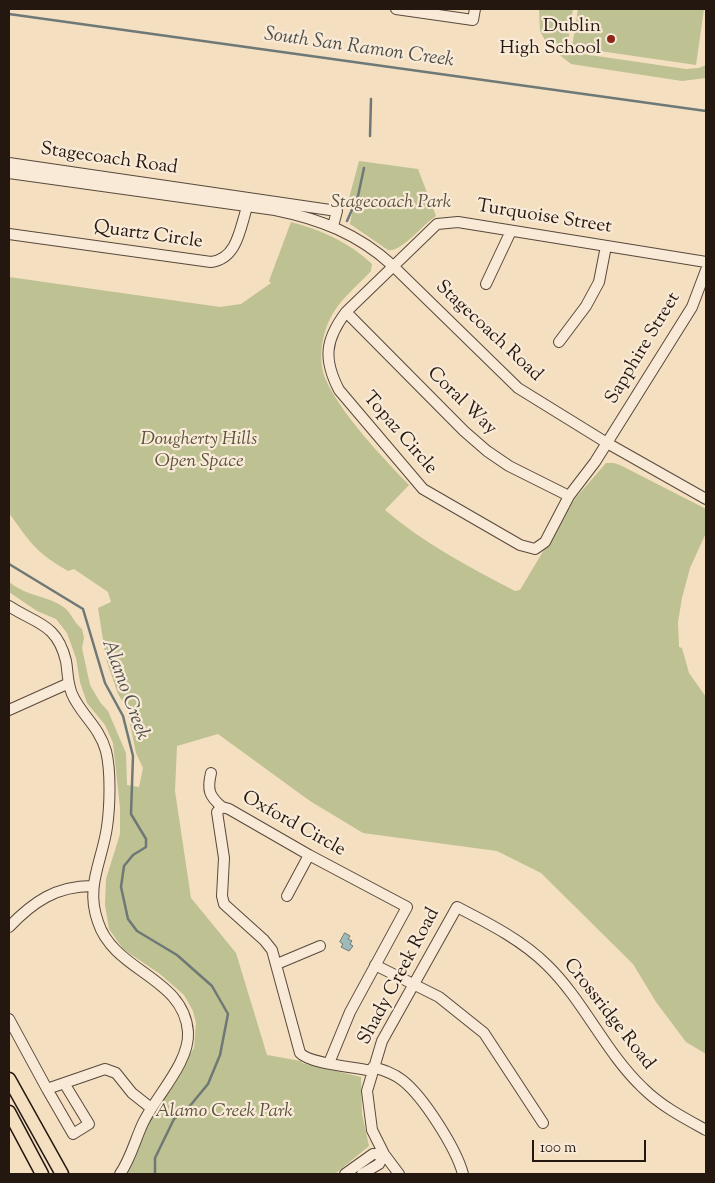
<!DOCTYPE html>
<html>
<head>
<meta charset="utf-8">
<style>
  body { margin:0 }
  #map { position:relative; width:715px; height:1183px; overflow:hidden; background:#f4dfc0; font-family:"Sorts Mill Goudy",serif }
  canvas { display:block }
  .frame { position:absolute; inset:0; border:10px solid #241710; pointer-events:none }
  .scale { position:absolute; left:532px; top:1140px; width:114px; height:22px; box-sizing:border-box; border:2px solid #241710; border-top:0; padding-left:6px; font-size:15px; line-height:18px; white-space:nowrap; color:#241710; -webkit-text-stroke:4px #f8ead6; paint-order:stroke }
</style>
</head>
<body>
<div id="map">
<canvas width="715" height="1183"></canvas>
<div class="frame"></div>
<div class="scale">100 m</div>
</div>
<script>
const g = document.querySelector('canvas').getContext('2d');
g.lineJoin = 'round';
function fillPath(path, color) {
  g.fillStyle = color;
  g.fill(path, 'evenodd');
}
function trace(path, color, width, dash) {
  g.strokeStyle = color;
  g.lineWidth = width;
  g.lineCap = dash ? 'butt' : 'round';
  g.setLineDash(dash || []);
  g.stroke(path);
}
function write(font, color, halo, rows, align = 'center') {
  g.font = font + ' "Sorts Mill Goudy",serif';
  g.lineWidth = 4.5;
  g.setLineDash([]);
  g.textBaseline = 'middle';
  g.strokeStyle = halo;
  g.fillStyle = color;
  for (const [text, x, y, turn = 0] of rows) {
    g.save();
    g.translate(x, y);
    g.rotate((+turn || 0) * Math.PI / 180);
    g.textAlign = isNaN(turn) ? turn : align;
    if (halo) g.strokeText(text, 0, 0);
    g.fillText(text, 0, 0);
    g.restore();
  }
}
const green = new Path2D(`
  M539,9h34l-6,39 9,5 110,16 13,-1 7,-3v13l-24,3 -111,-17 -23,-18 -8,-15z
  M578,9h126l-8,56 -124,-18z
  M359,161l59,8 18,47c-13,8 -35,37 -48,34l-38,-26 3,-16 -6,-2z
  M291,222c30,8 58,20 81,42l-1,7c-14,15 -34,31 -42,50 -8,18 -11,41 -3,59 15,34 57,78 83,105l-24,25c40,34 84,57 130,81l5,-1 53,-89 33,-38h8l6,2 86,44v24l-16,35 -8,30 -4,24 1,25 3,1 7,25 17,24v357l-20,-12 -30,-40 -23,-38 -92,-91 -44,-22 -134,-18 -53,-32 -92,-67 -41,12 -2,45 16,107 45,55 31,102 34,6 1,2 59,14 1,37 7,32 -34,28h-211l30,-62 40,-64 2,-25 -3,-12 -9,-16 -24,-21 -37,-25 -14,-20 -4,-24 1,-26 14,-45v-26l-7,-65 -8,-18 -18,-22 -7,-21 -4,-24 -9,-25 -11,-14 -19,-8 -28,-19v-10c19,15 36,13 53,24 9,5 11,16 20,23l2,9 -2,10 8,37 10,17 8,9 18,42 1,32 12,2 4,-19 -7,-15 -9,-44 -9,-15 -12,-35 -8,-51 13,-6 -3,-10 -34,-23 -6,2c-33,-19 -38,-29 -59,-58v-236l211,30 21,-3 30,-21 -2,-2z`);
const water = new Path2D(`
  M345,933l5,3 -2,3 4,2 -2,3 3,2 -4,5 -8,-4 2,-3 -3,-2z`);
const stream = new Path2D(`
  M9,14l697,97
  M370,136l1,-37
  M347,221l11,-25 6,-28
  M9,564l74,45 22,74 18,33 10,40 -2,58 15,25v8l-13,8 -9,11 -3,21 7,32 9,12 40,24 35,31 16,28 -8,41 -12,29 -24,29 -10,6 -19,39v16`);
const minor = new Path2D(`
  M396,9l77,11 2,-11
  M9,163l328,48 -4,15
  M9,173l266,37c45,9 83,24 117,55l126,123 89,55 99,56
  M9,234l202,28c26,-3 29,-33 36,-55
  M706,262l-248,-40 -21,2 -91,88c-21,28 -23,47 -7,78l84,99 97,56 15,4 10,-7 24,-46 26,-34 97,-155 14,-37
  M486,284l25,-53
  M346,312l118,119 23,20 22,15 60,30
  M559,342l27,-36 13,-24 7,-36
  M9,606c27,18 48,17 57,55 2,11 1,21 6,33 9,21 27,32 34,57 5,20 4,55 1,76 -5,35 -22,59 -9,95 16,50 86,55 90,110 2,30 -32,64 -45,91 -8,17 -12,35 -23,51
  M9,710l58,-26
  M211,773c-4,17 -2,23 11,34
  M287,896l22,-41
  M9,927c24,-25 47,-41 83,-41
  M277,964l43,-18
  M375,965l64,32 45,36 59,90
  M9,1019l38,70 58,-20 11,4 16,20 19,15
  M329,1063l21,-51 57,-105 -98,-52 -80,-46 -7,-2 -5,5 7,46 -2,38 2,8 40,36 8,10 28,103c10,11 55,14 72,18
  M373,1067c10,3 20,6 29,13 21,16 54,68 61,94
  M47,1089l26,45 16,-10 -25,-41
  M345,1174l28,-20h11l-5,10 -17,10
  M399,1174l-15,-20 -12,-24 -5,-39 15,-50 75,-134c31,16 65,33 90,58 37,36 58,87 96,123 18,18 41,30 63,42`);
const major = new Path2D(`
  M9,1079l53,95
  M9,1112l33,62`);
const markers = [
  [611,39,5,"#8f2418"]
];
const poiNames = [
  ["Dublin",601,28],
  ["High School",601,50]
];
const streetNames = [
  ["Stagecoach Road",109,160,8],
  ["Turquoise Street",544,218,9],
  ["Quartz Circle",148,236,8],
  ["Stagecoach Road",488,332,43],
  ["Sapphire Street",644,349,-59],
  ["Coral Way",461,402,44],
  ["Topaz Circle",399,434,49],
  ["Oxford Circle",293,825,29],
  ["Shady Creek Road",400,977,-62],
  ["Crossridge Road",608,1015,52]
];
const parkNames = [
  ["Stagecoach Park",391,204],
  ["Dougherty Hills",199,441],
  ["Open Space",199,463],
  ["Alamo Creek Park",224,1113]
];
const waterNames = [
  ["South San Ramon Creek",359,49,8],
  ["Alamo Creek",124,690,70]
];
fillPath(green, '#bec191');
fillPath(water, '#9fbabb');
trace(water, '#6e7977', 1);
trace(stream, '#6e7977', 2.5);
trace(minor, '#58493c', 12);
trace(major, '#241710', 15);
trace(minor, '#f8ead6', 10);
trace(major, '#f4dfc0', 12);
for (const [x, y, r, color] of markers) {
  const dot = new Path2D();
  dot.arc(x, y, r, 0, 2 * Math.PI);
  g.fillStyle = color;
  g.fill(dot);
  trace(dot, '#f8ead6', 2);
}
write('19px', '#241710', '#f8ead6', poiNames, 'right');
write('19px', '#241710', '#f8ead6', streetNames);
write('italic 19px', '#5a523d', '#f8ead6', parkNames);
write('italic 20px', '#4f504c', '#f8ead6', waterNames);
</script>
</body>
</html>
